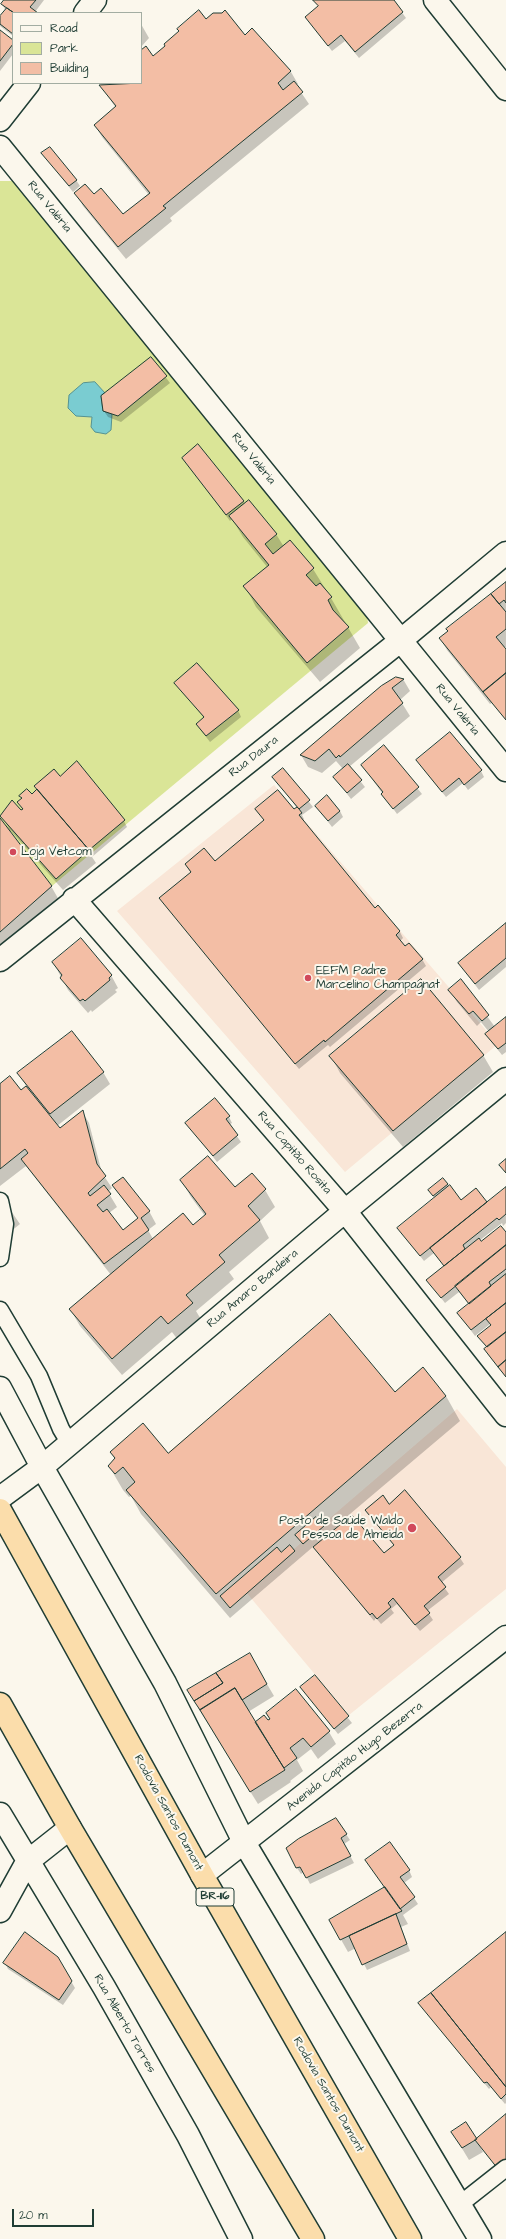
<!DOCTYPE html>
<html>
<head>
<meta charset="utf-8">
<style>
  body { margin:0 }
  #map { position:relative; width:506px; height:2239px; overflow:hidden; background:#fbf7ec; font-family:"Architects Daughter",sans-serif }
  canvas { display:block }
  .legend { position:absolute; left:12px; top:12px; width:130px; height:72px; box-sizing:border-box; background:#fbf7ec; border:1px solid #a3ada2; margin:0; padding:5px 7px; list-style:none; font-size:12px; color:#1f3d34 }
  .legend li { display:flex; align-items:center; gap:8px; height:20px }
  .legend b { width:20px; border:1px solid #a3ada2 }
  .scale { position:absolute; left:12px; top:2209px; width:82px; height:18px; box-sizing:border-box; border:2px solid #1f3d34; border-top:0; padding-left:5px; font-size:12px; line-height:14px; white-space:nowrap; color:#1f3d34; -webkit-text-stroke:3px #fbf7ec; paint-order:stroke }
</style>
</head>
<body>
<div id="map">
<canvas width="506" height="2239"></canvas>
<ul class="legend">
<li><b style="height:5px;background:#fbf7ec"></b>Road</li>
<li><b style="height:11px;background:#dae597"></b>Park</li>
<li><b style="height:11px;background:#f3bea5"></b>Building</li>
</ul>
<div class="scale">20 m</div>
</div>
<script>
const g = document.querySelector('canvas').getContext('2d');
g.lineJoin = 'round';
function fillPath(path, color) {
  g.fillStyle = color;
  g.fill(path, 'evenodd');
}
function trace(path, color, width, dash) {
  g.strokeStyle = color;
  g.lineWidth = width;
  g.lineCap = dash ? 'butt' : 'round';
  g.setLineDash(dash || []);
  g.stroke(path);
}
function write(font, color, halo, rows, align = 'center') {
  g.font = font + ' "Architects Daughter",sans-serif';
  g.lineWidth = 4;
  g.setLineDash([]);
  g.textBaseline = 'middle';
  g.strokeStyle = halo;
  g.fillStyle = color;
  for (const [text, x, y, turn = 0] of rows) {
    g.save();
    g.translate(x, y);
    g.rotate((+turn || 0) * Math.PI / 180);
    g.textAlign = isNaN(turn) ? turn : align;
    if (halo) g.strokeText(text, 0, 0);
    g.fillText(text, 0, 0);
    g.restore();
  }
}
const built = new Path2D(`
  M274,785l224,259 -153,128 -228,-261z
  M457,1409l49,58v122l-157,126 -104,-124z`);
const green = new Path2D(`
  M0,181h12l354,426 2,16 -316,263 -52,-68z`);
const water = new Path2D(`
  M95,382l10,11 -4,3 2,15 9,3 -1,16 -5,4 -11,-2 -4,-5 1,-10 -16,-1 -8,-8 1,-13 14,-12z`);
const shadow = new Path2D(`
  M5,0h39l-9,12 2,1h-24v23l-13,-10v-8l6,-7 -4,-7z
  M313,0h80l13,18 -47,40 -14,-17 -13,10 -22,-28 -4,-6 13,-10z
  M206,20l39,16 7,-7 39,43 7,12 -2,1 13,19 -139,114 2,3 -46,38 -43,-53 -7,-12 18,1 28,20 27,-20 -47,-58 -7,-12 21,-17 -16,-23 2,-2h39v-32l12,7 27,-26 -2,-2z
  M141,24l8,14 -8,9z
  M0,31l13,10v13l-13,17z
  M42,153l34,27 4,6 -7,6z
  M151,358l19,25 -49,39 -13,-5 -4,-6z
  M183,458l60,43 33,33 8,13 6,-6 23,28 18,29 29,50 -40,34 -64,-75 -11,-21 23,-18 -25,-31 -11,-18 -2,2z
  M506,584v63l-2,1 2,2v70l-14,-17 -2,1 -43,-54 -7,-12z
  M403,679l7,12 -10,9 10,16 -61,51 16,20 -14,12 -17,-22 9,-8 -7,-8 -14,12 -14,-6 -7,-12z
  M176,683l62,27 3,7 -31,25 -13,-17 7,-7z
  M384,747l38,47 -25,20 -35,-49z
  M421,766l60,5 3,6 -16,13 -5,-7 -17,14z
  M283,769l30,38 -11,8 2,4 -2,2 73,88 3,-3 22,26 3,6 -3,3 5,6 17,12 4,7 -96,81 -2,-2 -29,24 -139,-171 31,-25 -5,-8 28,-2 51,-42 -9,-12 38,1 3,-2 -23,-31z
  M60,777l64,44 3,6 -35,30 4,6 -33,27 -52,-59 -1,1 41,54 12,21 -63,56v-143l9,8 -8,-12 22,-6 -4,-8 3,-3 -1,-3 11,-1z
  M316,806l24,5 3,6 -11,10z
  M506,924v43l-27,23 -20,-27z
  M53,962l58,13 7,13 -3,2 2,2 -25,20 -1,-2 -3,3 -20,-23z
  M461,981l34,46 11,-9v34l-4,3 -12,-15 -3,-6 2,-2 -8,-10 -4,4 -20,-24 -7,-12z
  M483,1055l10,17 -90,75 -63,-74 -9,-17z
  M103,1072l7,12 -53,42 2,3 23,-18 7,12 13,50 10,15 -4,4 9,15 -8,6 14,18 15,-12 -25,-33 36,25 7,13 -8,6 5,9 40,-13 12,-10 -14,-19 -10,-17 54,9 30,1 10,17 -15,14 9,17 -40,34 5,7 -38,32 6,10 -24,19 -6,-8 -50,43 -42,-49 -10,-17 41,-34 -85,-109 -26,20v-101l21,6 6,-4 -9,-14z
  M229,1117l3,6 -3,2 12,17 -24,20 -30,-39z
  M448,1184l13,17 14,-11 12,13 19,-15v35l-3,3 -1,-3 -23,18 1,2 26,-10v144l-17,-21 -4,-6 2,-2 -8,-12 12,-10 -1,-2 -15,12 -17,-23 12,-8 -11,-13 -14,11 -18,-23 17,-14 -10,-13 -10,8 -26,-33 37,-29 -6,-9z
  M0,1195l20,29 -20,16z
  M423,1369l23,27 14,25 -110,93 34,40 11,-8 -29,-36 23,-5 16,-14 55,67 4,6 -23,19 8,11 -22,17 6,9 -13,11 -23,-27 -6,5 3,4 -13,11 -5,-6 -2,3 -60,-75 -84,72 -89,-104 -10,-18 -2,1 -6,-7 -14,-24 6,-6 -4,-8 57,3 227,-62z
  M250,1655l24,41 -26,16 7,11 13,-1 28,-31 33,41 7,12 -18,15 -7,-10 -14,11 6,11 -13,10 1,1 -33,22 -60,-96z
  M314,1676l38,47 -14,11 -37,-47z
  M346,1834l4,6 -6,4 10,19 -44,21 -6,-12 -3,2 -4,-6z
  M409,1870l3,7 -8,6 14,21 -15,11 5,9 -7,3 9,24 -43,19 -11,-22 -8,4 -18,-32 55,-33z
  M506,1933v170l-1,1 -14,-17 -2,2 -70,-86z
  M57,1957l18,31 -12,17 -55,-36 -3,-6z
  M506,2115l-25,33 2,4 -14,8 -17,-28 24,8z`);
const building = new Path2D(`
  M4,0h32l-6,7 8,6h-24l-13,-9z
  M313,0h81l9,12 -48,40 -14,-17 -13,11 -23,-29 13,-11z
  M7,8l7,5 -1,21 -13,-10v-8z
  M199,10l7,9 7,-6h9l3,-3 20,25 7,-7 39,43 -13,12 5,7 11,-9 9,11 -140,114 3,2 -48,39 -44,-54 11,-9 9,10 7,-6 22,26 27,-21 -56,-68 22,-19 -17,-21 42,-2v-33l5,-4 7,10 12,-10 -1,-2 15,-13 -2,-2z
  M0,30l13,10v4l-13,17z
  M50,147l27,33 -8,6 -28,-33z
  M151,357l16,19 -49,40 -15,-5 -2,-15z
  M198,444l46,57 -18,14 -44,-57z
  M249,500l28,34 -12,10 8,10 17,-14 24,28 -8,7 10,11 4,-3 12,14 -4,3 5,10 16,17 -42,36 -64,-77 26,-21 -40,-49z
  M506,582v21l-2,-3 -5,4 -8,-10z
  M491,594l15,18v17l-10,8 10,12v24l-23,19 -44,-54 9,-7 -2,-2z
  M197,663l42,47 -33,26 -10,-12 8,-7 -30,-34z
  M506,673v47l-23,-28z
  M396,677l8,2 -12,9 11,15 -63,54 -1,-2 -3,3 -7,-9 -14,12 -15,-6 81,-69z
  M450,732l32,38 -18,15 -5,-7 -17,14 -26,-32z
  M384,745l35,42 -26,22 -12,-15 2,-2 -22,-27z
  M77,761l48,59 -36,30 -55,-64 20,-17 6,7z
  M348,764l14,16 -15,13 -14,-16z
  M283,768l27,32 -11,9 -27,-32z
  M27,789l5,5 5,-5 52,61 -33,29 -56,-63 12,-16 9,10 2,-1 -6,-7 5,-4 -3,-2z
  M278,790l16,19 3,-2 2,2 3,4 -3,2 76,93 3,-3 22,26 -4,4 9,11 4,-3 14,16 -98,83 -1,-2 -29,24 -136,-166 32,-26 -6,-8 19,-16 11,13 49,-41 -9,-11z
  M327,795l13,16 -12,10 -13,-15z
  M0,818l52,68 -52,46z
  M506,923v35l-31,26 -17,-21z
  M81,938l31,37 -3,3 1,2 -25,21 -2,-2 -3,2 -20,-23 2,-3 -10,-13z
  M421,979l63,76 -91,76 -64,-75z
  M461,979l28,36 -7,6 -9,-10 -4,3 -21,-24z
  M506,1017v26l-8,6 -13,-15z
  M72,1031l32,41 -54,42 -33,-41z
  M10,1076l11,14 5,-4 34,42 23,-18 14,54 9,12 -18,17 2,3 14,-11 7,9 -14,11 6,7 4,-3 16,21 15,-12 -26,-33 11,-8 27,34 -9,7 8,12 -45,34 -83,-105 7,-6 -3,-4 -25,20v-85z
  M215,1098l15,18 -4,3 12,16 -25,21 -28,-33z
  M208,1156l27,31 17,-14 14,16 -18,17 12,14 -41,35 6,7 -39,33 7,8 -25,21 -7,-8 -49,43 -43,-50 114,-96 10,12 13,-11 -26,-34z
  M506,1159v14l-7,-8z
  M443,1178l5,6 -15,12 -5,-6z
  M450,1185l11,15 15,-12 11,14 -67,54 -23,-28z
  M506,1187v27l-7,6 -2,-2 -34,27 2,4 -21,17 -14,-18z
  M501,1226l5,6v13l-65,53 -15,-18 53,-42 2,3z
  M506,1245v24l-17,13 2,4 -22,18 -14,-18z
  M506,1274v29l-35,27 -14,-17z
  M506,1303v29l-19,15 -10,-11 14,-11 -5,-6z
  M330,1314l65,78 28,-25 23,29 -230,198 -90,-104 9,-8 -12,-15 -8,7 -7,-8 7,-8 -5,-6 33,-29 25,30z
  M506,1332v28l-8,7 -14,-18z
  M506,1360v17l-8,-10z
  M405,1490l56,67 -23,20 8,10 -22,19 6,7 -15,12 -22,-27 -5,5 3,4 -14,12 -5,-6 -2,2 -57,-68 39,-32 32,38 10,-8 -29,-35 18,-15 6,9z
  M316,1517l8,9 -21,18 -8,-9z
  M290,1545l5,6 -65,57 -10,-12 57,-49 4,5z
  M250,1653l17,31 -25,16 -7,-12 -35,22 -6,-9 29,-18 -7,-10z
  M216,1673l7,10 -29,18 -7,-11z
  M315,1675l34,41 -15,13 -34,-42z
  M235,1688l50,82 -35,22 -50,-82z
  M296,1689l34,42 -19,16 -8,-9 -13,10 7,10 -13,10 -29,-46 9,-7 4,5 2,-1 -4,-6z
  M336,1818l11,16 -6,4 10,18 -45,22 -6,-11 -4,1 -10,-20 12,-9z
  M390,1842l20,28 -10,7 15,20 -15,12 -35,-49z
  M385,1887l17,24 -62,29 -11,-20z
  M396,1914l11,30 -45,21 -13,-29z
  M25,1932l33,25 14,24 -13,19 -56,-37z
  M506,1932v155l-75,-94z
  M431,1993l75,94v7l-5,5 -14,-17 -3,1 -66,-80z
  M506,2114v49l-8,6 -23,-29z
  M466,2122l11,17 -15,9 -11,-16z`);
const lane = new Path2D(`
  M0,1201l5,23 -5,34
  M0,1310l39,66 22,53 9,15
  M459,2205l47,-37`);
const street = new Path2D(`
  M435,0l71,89
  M85,13l10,-13
  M0,120l29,-37
  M0,147l506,623
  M74,899l271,312 161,204
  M0,960l400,-319 106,-88
  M0,1388l42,79 123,216 80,161 235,395
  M0,1498l42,-31 303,-256 161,-132
  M0,1814l104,173 84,148 53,104
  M202,1875l304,-238
  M0,1911l27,-49 43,-34`);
const highway = new Path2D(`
  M0,1510l202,365 208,364
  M0,1704l70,124 243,411`);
const markers = [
  [13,852,4,"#d1495b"],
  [308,978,4,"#d1495b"],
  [412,1528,5,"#d1495b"]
];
const shields = [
  [215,1897,38]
];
const shieldNames = [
  ["BR-116",215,1897]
];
const streetNames = [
  ["Rua Valéria",49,207,51],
  ["Rua Valéria",253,459,51],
  ["Rua Valéria",457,710,51],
  ["Rua Daura",254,757,-38],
  ["Rua Capitão Rosita",294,1153,49],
  ["Rua Amaro Bandeira",253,1289,-40],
  ["Avenida Capitão Hugo Bezerra",355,1757,-38],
  ["Rodovia Santos Dumont",168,1813,61],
  ["Rua Alberto Torres",124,2024,60],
  ["Rodovia Santos Dumont",328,2095,60]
];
const poiNames = [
  ["Loja Vetcom",21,852],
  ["EEFM Padre",316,971],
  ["Marcelino Champagnat",316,985],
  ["Posto de Saúde Waldo",403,1521,"right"],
  ["Pessoa de Almeida",403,1535,"right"]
];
fillPath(built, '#f9e6d7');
fillPath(green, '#dae597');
fillPath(water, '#7accd1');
trace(water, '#569392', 1);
fillPath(shadow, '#0003');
fillPath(building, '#f3bea5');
trace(building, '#1f3d34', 1);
trace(lane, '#1f3d34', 19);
trace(street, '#1f3d34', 25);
trace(highway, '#1f3d34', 25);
trace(lane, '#fbf7ec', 16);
trace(street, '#fbf7ec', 22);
trace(highway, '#fbddab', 22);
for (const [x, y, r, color] of markers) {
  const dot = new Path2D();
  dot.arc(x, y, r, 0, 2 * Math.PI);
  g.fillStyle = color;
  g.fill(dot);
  trace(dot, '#fbf7ec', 1.5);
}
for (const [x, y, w] of shields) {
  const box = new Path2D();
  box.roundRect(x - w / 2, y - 9, w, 18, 3);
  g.fillStyle = '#fbf7ec';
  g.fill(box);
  trace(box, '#1f3d34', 1);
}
write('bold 11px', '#1f3d34', null, shieldNames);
write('12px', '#1f3d34', '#fbf7ec', streetNames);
write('12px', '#1f3d34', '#fbf7ec', poiNames, 'left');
</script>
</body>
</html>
